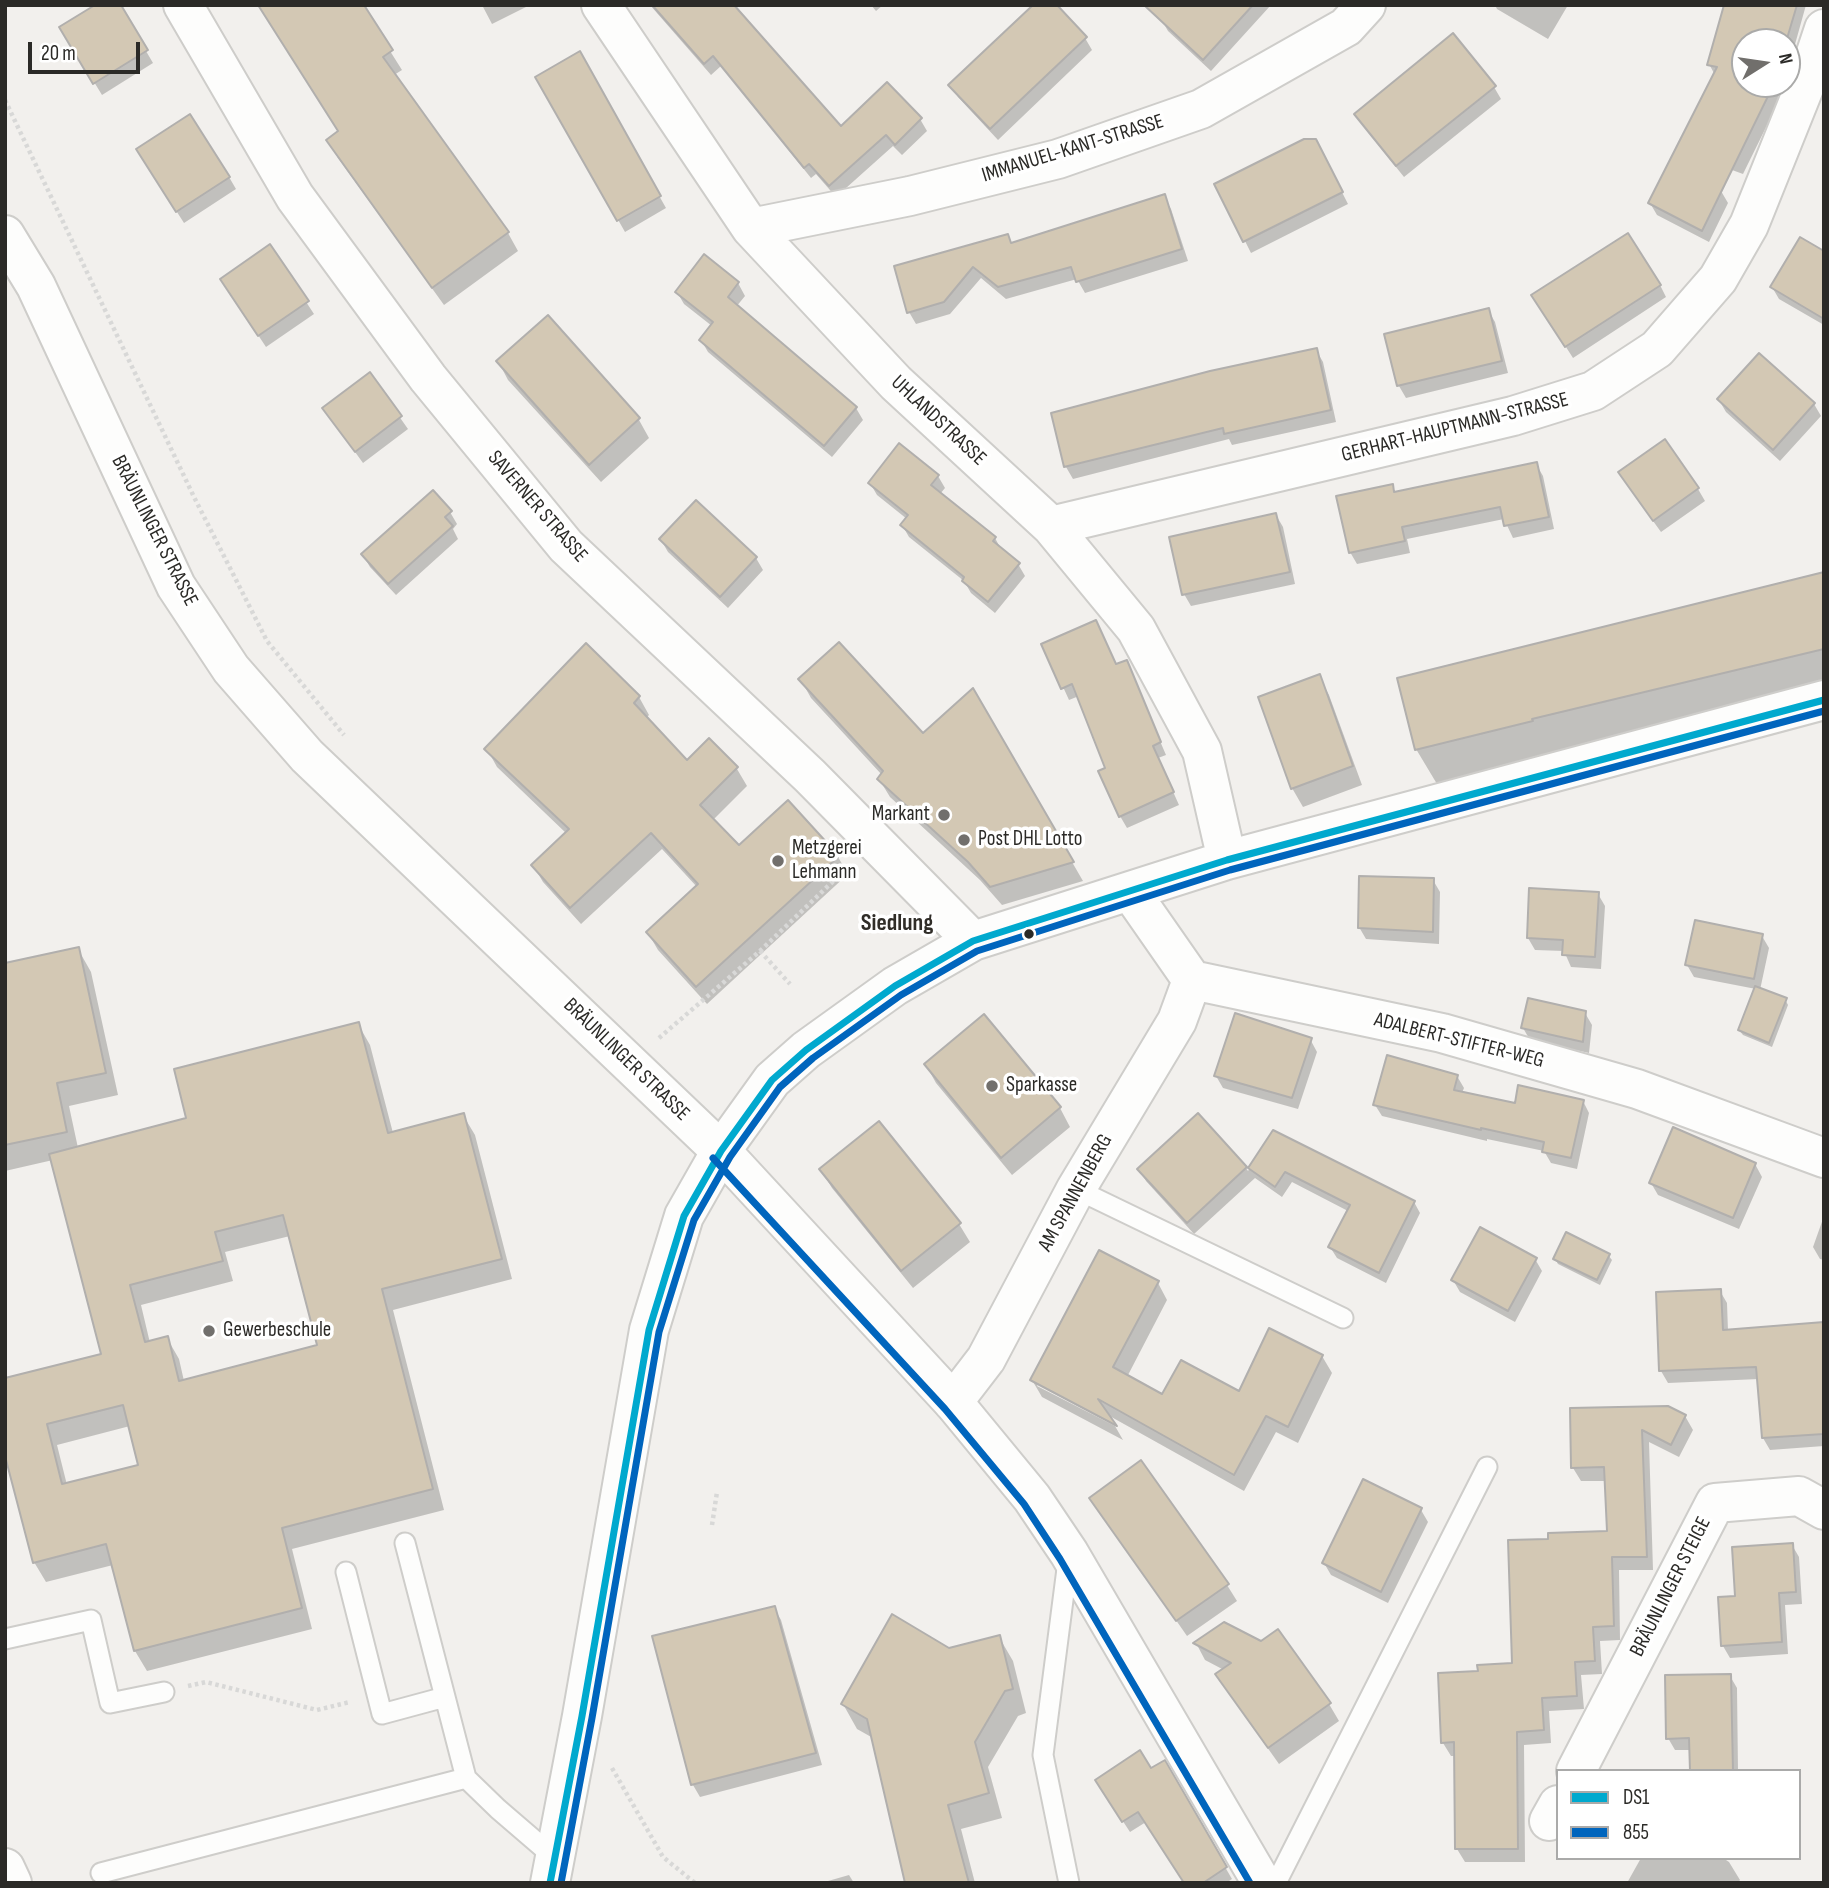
<!DOCTYPE html>
<html>
<head>
<meta charset="utf-8">
<style>
  body { margin:0 }
  #map { position:relative; width:1829px; height:1888px; overflow:hidden; background:#f2f0ed; font-family:"Sofia Sans Condensed",sans-serif }
  canvas { display:block }
  .frame { position:absolute; inset:0; border:7px solid #2b2a27; pointer-events:none }
  .legend { position:absolute; left:1556px; top:1769px; width:245px; height:91px; box-sizing:border-box; background:#fff; border:2px solid #aaaaa9; margin:0; padding:9px 12px; list-style:none; font-size:21px; color:#2b2a27 }
  .legend li { display:flex; align-items:center; gap:14px; height:35px }
  .legend b { width:35px; border:2px solid #aaaaa9 }
  .north { position:absolute; left:1731px; top:28px; width:70px; height:70px; box-sizing:border-box; background:#fff; border:2px solid #aaaaa9; border-radius:50%; rotate:78deg; font-size:19px; font-weight:700; line-height:28px; text-align:center; color:#2b2a27 }
  .north::after { content:''; display:block; margin:auto; width:24px; height:32px; background:#716f6c; clip-path:polygon(50% 0,100% 100%,50% 72%,0 100%) }
  .scale { position:absolute; left:28px; top:42px; width:112px; height:32px; box-sizing:border-box; border:4px solid #2b2a27; border-top:0; padding-left:9px; font-size:21px; line-height:24px; white-space:nowrap; color:#2b2a27; -webkit-text-stroke:5px #fff; paint-order:stroke }
</style>
</head>
<body>
<div id="map">
<canvas width="1829" height="1888"></canvas>
<div class="frame"></div>
<ul class="legend">
<li><b style="height:9px;background:#00a9ce"></b>DS1</li>
<li><b style="height:9px;background:#0065bd"></b>855</li>
</ul>
<div class="north">N</div>
<div class="scale">20 m</div>
</div>
<script>
const g = document.querySelector('canvas').getContext('2d');
g.lineJoin = 'round';
function fillPath(path, color) {
  g.fillStyle = color;
  g.fill(path, 'evenodd');
}
function trace(path, color, width, dash) {
  g.strokeStyle = color;
  g.lineWidth = width;
  g.lineCap = dash ? 'butt' : 'round';
  g.setLineDash(dash || []);
  g.stroke(path);
}
function write(font, color, halo, rows, align = 'center') {
  g.font = font + ' "Sofia Sans Condensed",sans-serif';
  g.lineWidth = 7;
  g.setLineDash([]);
  g.textBaseline = 'middle';
  g.strokeStyle = halo;
  g.fillStyle = color;
  for (const [text, x, y, turn = 0] of rows) {
    g.save();
    g.translate(x, y);
    g.rotate((+turn || 0) * Math.PI / 180);
    g.textAlign = isNaN(turn) ? turn : align;
    if (halo) g.strokeText(text, 0, 0);
    g.fillText(text, 0, 0);
    g.restore();
  }
}
const shadow = new Path2D(`
  M119,5l34,58 -51,32 -41,-67z
  M258,5h103l41,65 -8,5 114,158 10,18 -74,54 -106,-147 -10,-18 11,-8z
  M482,5h48l-38,19z
  M650,5h82l109,123 79,-9 7,12 -25,24 -9,-9 -57,51 -20,-23 -5,4 -90,-112 -10,9z
  M871,5h12l-7,6z
  M1173,5h98l-60,66 -43,-40 -7,-12z
  M1495,5h73l-20,34 -51,-30z
  M1726,5h80l-19,68v-31h-42v42h39l-6,19 -35,71 -55,-20 27,-79 -6,-11z
  M1085,38l7,12 -94,90 -40,-43 -7,-12z
  M579,54l87,154 -41,24 -88,-155z
  M1494,87l7,12 -97,78 -41,-51 -7,-12z
  M1322,153l26,51 -97,49 -6,-12z
  M145,162l84,15 7,12 -52,34z
  M1721,191l7,12 -19,39 -52,-27 -7,-12z
  M1164,197l7,12 17,52 -103,32 -8,-14 -71,20 -25,-21 -31,36 -34,10 -7,-12 98,-76 5,8z
  M270,247l44,67 -48,33 -37,-56z
  M1824,253v72l-45,-26 -7,-12z
  M704,257l34,26 7,13 -9,11 120,101 7,12 -31,37 -124,-105 -7,-12 11,-14 -28,-22 -7,-12z
  M1660,285l6,12 -93,61 -32,-50z
  M1488,310l7,12 13,51 -102,25 -7,-12 -13,-51z
  M547,317l92,103 10,18 -48,44 -93,-102 -10,-19z
  M1316,350l7,12 13,60 -104,23 -3,-6 -156,40 -7,-12 -13,-52z
  M370,375l38,54 -45,34 -39,-54z
  M1719,400l95,4 7,12 -41,45 -54,-49z
  M1536,464l7,12 11,53 -41,9 -9,-19 -97,20 3,14 -53,11 -7,-12 42,-66 4,8z
  M938,476l7,12 -5,6 55,44 7,13 16,13 7,12 -30,37 -24,-20 -7,-12 -55,-44 -7,-12 5,-6 -30,-24 -7,-12z
  M1627,485l71,4 7,12 -44,31z
  M450,512l7,12 -4,5 5,10 -62,56 -26,-28 -7,-12z
  M1276,515l7,12 12,57 -104,22 -7,-12z
  M661,540l95,18 7,12 -35,38 -60,-56z
  M1824,575v113l-387,96 -21,-35z
  M1044,645l73,21 9,-4 40,93 -8,3 21,47 -52,23 -7,-12 -13,-48 -28,-72 -10,4z
  M1319,676l10,19 33,90 -59,22 -11,-19z
  M801,680l122,55 50,-44 110,190 -81,24 -22,-25 -90,-83 -11,-18 3,-4 -71,-77z
  M639,697l10,18 -3,3 41,44 22,-21 28,28 10,17 -34,34 26,28 99,9 10,17 -141,130 -49,-54 -10,-17 49,-46 -35,-38 -81,75 -38,-42 -10,-17 34,-31 -70,-67 -10,-18z
  M1433,880l7,12 -1,52 -73,-5 -7,-12z
  M1598,894l7,12 -4,63 -30,-2 -7,-16 -29,-1 -7,-12z
  M1762,936l7,12 -9,42 25,9 3,6 -16,42 -29,-12 -4,-5 17,-41 -62,-12 -7,-12z
  M78,949l13,23 27,123 -49,11 9,42 111,-28 169,-96 12,21 23,88 70,-18 12,20 37,144 -119,31 51,200 -152,39 20,80 -165,42 -12,-20 -22,-86 -67,17 -12,-20 -29,-113 98,-94 -50,-195 -48,11v-206zM290,1236l29,111 -135,34 -5,-22 -12,-21 -17,5 -9,-38 92,-24 -8,-29zM130,1426l11,40 -74,19 -10,-40z
  M1585,1013l7,12 -3,28 -59,-13 -7,-12z
  M984,1017l76,91 10,19 -58,48 -76,-92 -10,-18z
  M1310,1039l7,13 -19,57 -75,-21 -7,-12z
  M1457,1076l7,12 -2,5 54,12 67,-4 6,12 -12,56 -26,-6 -7,-12 -57,-12v2l-105,-25 -7,-11z
  M1274,1132l140,70 6,11 -34,70 -49,-25 -7,-11 18,-36 -56,-29 -10,15 -27,-19 -61,56 -48,-53 -7,-12 107,-1 2,3z
  M1755,1164l7,13 -23,52 -81,-34 -7,-12z
  M821,1170l138,54 11,18 -57,46 -81,-100z
  M1824,1216v44l-4,-1 -7,-12z
  M1608,1255l4,5 -12,25 -42,-21 -3,-5z
  M1535,1259l7,12 -27,51 -55,-30 -7,-12z
  M1158,1283l9,17 -40,77 35,20 77,-3 83,-38 10,17 -34,70 -22,-11 -32,59 -138,-77 -67,-31 -2,3 78,40 8,14 -81,-43 -10,-17z
  M1720,1291l7,12 1,28 96,-7v122l-54,4 -7,-12 -4,-59 -91,4 -7,-12z
  M1572,1409l113,7 8,14 -14,27 -30,-15 4,128h-34l1,70 -20,1 2,33 -21,1 3,34 -35,2 2,32 -27,2 1,117h-60l-8,-13 -1,-93h-5l-8,-13 37,-71 33,-7 37,-125 59,-7 -2,-52h-26l-8,-13z
  M1091,1498l136,87 10,16 -50,35z
  M1421,1510l7,12 -40,81 -57,-28 -7,-12z
  M1792,1545l7,12 3,47 -17,1 3,49 -58,4 -7,-12 14,-48z
  M774,1608l7,12 41,145 -122,32 -7,-12 -39,-148z
  M999,1637l14,24 13,52 -8,3 -30,51 14,51 -41,11 14,54h-68l-34,-145 -16,-9 -14,-25 105,-55z
  M1196,1643l133,61 10,17 -60,43 -51,-72 -4,-22 -19,-10z
  M1730,1676l7,12 1,83h-47v-21h-16l-7,-12z
  M1164,1762l68,117 -6,4h-41l-39,-61 -16,10 -27,-41 48,-20z
  M1641,1858h82l6,4 11,18 -2,3h-111z
  M849,1875l5,8h-33z`);
const building = new Path2D(`
  M95,5h26l27,45 -55,34 -34,-57z
  M258,5h106l29,45 -10,7 126,175 -77,56 -106,-148 12,-9z
  M652,5h82l107,121 46,-44 35,36 -27,27 -9,-10 -57,51 -20,-22 -5,4 -91,-112 -9,8z
  M1033,5h24l30,32 -97,92 -42,-44z
  M1144,5h109l-50,55z
  M1724,5h73l-11,37h-41v42h29l-72,147 -54,-28 69,-136 -10,-2z
  M1453,33l43,53 -100,80 -42,-52z
  M580,51l81,145 -44,25 -82,-144z
  M190,114l40,63 -54,35 -40,-63z
  M1304,139h12l27,53 -100,50 -29,-58z
  M1165,194l17,55 -106,33 -5,-15 -73,20 -25,-20 -29,35 -37,11 -13,-47 114,-32 3,9z
  M1628,233l33,52 -96,62 -34,-52z
  M1800,237l24,14v68l-54,-32z
  M270,244l39,57 -51,35 -38,-57z
  M704,254l35,28 -11,15 129,110 -33,39 -125,-106 14,-18 -38,-30z
  M1489,308l13,53 -105,25 -13,-52z
  M548,315l92,103 -51,47 -93,-104z
  M1317,348l14,62 -107,24 -1,-6 -159,39 -13,-54 159,-42z
  M1759,353l56,50 -42,47 -56,-51z
  M370,372l32,44 -47,36 -33,-44z
  M1665,439l34,49 -46,33 -35,-49z
  M899,443l40,32 -8,10 65,52 -3,4 27,22 -32,39 -26,-21 2,-4 -64,-52 8,-10 -40,-32z
  M1537,462l12,55 -45,9 -4,-19 -98,20 3,14 -56,12 -13,-57 57,-12 1,8z
  M433,490l19,21 -7,6 8,9 -65,58 -27,-30z
  M696,500l61,57 -37,40 -61,-58z
  M1276,513l14,59 -108,23 -13,-58z
  M1824,572v77l-292,70 1,2 -118,29 -18,-72z
  M1096,620l20,44 11,-4 34,82 -8,4 21,46 -55,25 -21,-46 7,-3 -33,-84 -11,5 -20,-45z
  M839,642l84,91 50,-45 101,174 -84,25 -22,-25 -91,-83 6,-8 -85,-92z
  M586,643l54,53 -6,7 53,57 22,-22 29,29 -38,38 39,40 49,-45 51,56 -143,131 -50,-55 52,-48 -47,-51 -81,75 -39,-43 38,-36 -85,-80z
  M1320,674l33,92 -62,23 -33,-92z
  M1359,876l75,2 -1,54 -75,-4z
  M1529,888l70,4 -4,65 -33,-2 1,-15 -36,-2z
  M1695,920l68,14 -9,45 -69,-14z
  M79,947l27,126 -49,10 10,49 -62,13v-182z
  M1755,986l32,12 -18,45 -31,-13z
  M1528,998l58,13 -3,31 -62,-14z
  M1235,1013l77,25 -20,60 -78,-22z
  M984,1014l77,93 -60,51 -77,-94z
  M359,1022l29,111 76,-20 38,146 -120,30 51,200 -151,39 20,80 -168,43 -28,-107 -73,19 -28,-107v-78l96,-24 -52,-200 137,-36 -12,-49zM283,1215l34,130 -138,36 -11,-45 -23,6 -15,-57 93,-24 -8,-29zM123,1405l15,60 -76,19 -15,-60z
  M1387,1055l71,20 -4,15 61,13 3,-18 66,15 -13,58 -29,-6 2,-10 -63,-14v2l-108,-25z
  M1198,1113l49,54 -60,56 -50,-54z
  M879,1121l82,102 -60,48 -82,-102z
  M1673,1127l83,36 -23,55 -84,-35z
  M1273,1130l142,71 -36,72 -51,-26 22,-42 -65,-33 -10,15 -27,-19z
  M1480,1227l57,31 -29,53 -57,-31z
  M1566,1232l44,22 -13,26 -44,-21z
  M1099,1250l60,31 -46,86 49,27 19,-34 58,31 30,-63 54,27 -35,72 -22,-11 -32,59 -136,-76 19,27 -87,-46z
  M1721,1289l2,41 101,-8v112l-62,4 -6,-71 -97,4 -3,-79z
  M1668,1406l18,9 -15,30 -29,-15 5,127h-35l2,69 -21,1 2,34 -20,1 2,34 -35,2 2,32 -27,2 1,117h-63l-1,-107 -13,1 -3,-70 40,-2 -1,-6 35,-2 -4,-123 40,-1v-6l59,-2 -3,-64 -33,1 -1,-60z
  M1141,1460l88,124 -53,37 -87,-123z
  M1363,1479l59,29 -41,84 -59,-29z
  M1793,1543l3,49 -17,1 3,49 -61,4 -3,-49 17,-1 -3,-49z
  M775,1606l41,147 -125,32 -39,-149z
  M892,1614l57,34 51,-13 13,54 -8,2 -30,51 14,51 -41,12 21,78h-64l-38,-164 -26,-15z
  M1224,1622l37,19 17,-12 53,74 -63,45 -53,-74 16,-11 -38,-20z
  M1731,1674l2,97h-43l-1,-33 -23,1 -1,-64z
  M1140,1750l11,18 14,-8 62,107 -24,16h-19l-46,-71 -16,10 -27,-42z`);
const path = new Path2D(`
  M5,100l189,397 73,144 77,94
  M760,951l30,33
  M659,1038l101,-87 87,-83
  M712,1525l5,-33
  M188,1686l18,-4 111,28 33,-8
  M612,1768l51,89 32,26`);
const service = new Path2D(`
  M1076,1189l267,129
  M405,1543l40,154
  M1068,1561l-25,194 26,128
  M346,1572l36,142 63,-17 21,81 32,31 57,49
  M5,1639l86,-19 19,83 54,-11
  M101,1873l365,-95
  M1276,1883l211,-416`);
const minor = new Path2D(`
  M183,5l112,192 133,181 138,168 244,230 163,165
  M601,5l150,223 145,155 155,143 85,103 66,122 25,109
  M751,228l159,-32 148,-37 143,-50 145,-82 20,-22
  M1051,526l462,-110 80,-25 64,-42 61,-70 31,-54 57,-142 18,-54
  M1130,891l62,89 250,53 195,56 187,69
  M953,1402l33,-43 90,-170 101,-168 15,-41
  M1576,1771l139,-268 84,-7 25,14
  M1549,1821l9,-16
  M5,1868l7,15
  M550,1883l32,-167 67,-386 35,-114 37,-65 51,-71 34,-30 89,-64 78,-45 254,-81 597,-160`);
const secondary = new Path2D(`
  M5,235l31,51 140,300 55,83 76,87 414,395 232,251 79,96 37,55 193,330`);
const bus1 = new Path2D(`
  M550,1883l32,-167 67,-386 35,-114 37,-65 51,-71 34,-30 89,-64 78,-45 254,-81 597,-160`);
const bus2 = new Path2D(`
  M713,1158l232,251 79,95 36,55 190,324
  M561,1883l31,-165 67,-386 35,-112 36,-63 50,-70 33,-29 88,-63 76,-44 253,-81 594,-159`);
const markers = [
  [944,815,7,"#716f6c"],
  [964,840,7,"#716f6c"],
  [778,861,7,"#716f6c"],
  [1029,934,6,"#2b2a27"],
  [992,1086,7,"#716f6c"],
  [209,1331,7,"#716f6c"]
];
const streetNames = [
  ["IMMANUEL-KANT-STRASSE",1073,149,-17],
  ["UHLANDSTRASSE",938,421,43],
  ["GERHART-HAUPTMANN-STRASSE",1455,428,-14],
  ["SAVERNER STRASSE",537,507,49],
  ["BRÄUNLINGER STRASSE",154,531,63],
  ["ADALBERT-STIFTER-WEG",1459,1041,14],
  ["BRÄUNLINGER STRASSE",626,1060,44],
  ["AM SPANNENBERG",1076,1193,-61],
  ["BRÄUNLINGER STEIGE",1671,1587,-63]
];
const poiNames = [
  ["Markant",930,815,"right"],
  ["Post DHL Lotto",978,840],
  ["Metzgerei",792,849],
  ["Lehmann",792,873],
  ["Sparkasse",1006,1086],
  ["Gewerbeschule",223,1331]
];
const quarterNames = [
  ["Siedlung",897,924]
];
fillPath(shadow, '#0003');
fillPath(building, '#d3c8b4');
trace(building, '#b1afad', 2);
trace(service, '#cecdca', 23);
trace(minor, '#cecdca', 42);
trace(secondary, '#cecdca', 42);
trace(path, '#d8d8d7', 4.5, [3.5, 3.5]);
trace(service, '#fdfdfc', 19);
trace(minor, '#fdfdfc', 38);
trace(secondary, '#fdfdfc', 38);
trace(bus1, '#00a9ce', 7);
trace(bus2, '#0065bd', 7);
for (const [x, y, r, color] of markers) {
  const dot = new Path2D();
  dot.arc(x, y, r, 0, 2 * Math.PI);
  g.fillStyle = color;
  g.fill(dot);
  trace(dot, '#fff', 2.5);
}
write('21px', '#2b2a27', '#fff', streetNames);
write('21px', '#2b2a27', '#fff', poiNames, 'left');
write('bold 24px', '#302d28', '#fff', quarterNames);
</script>
</body>
</html>
